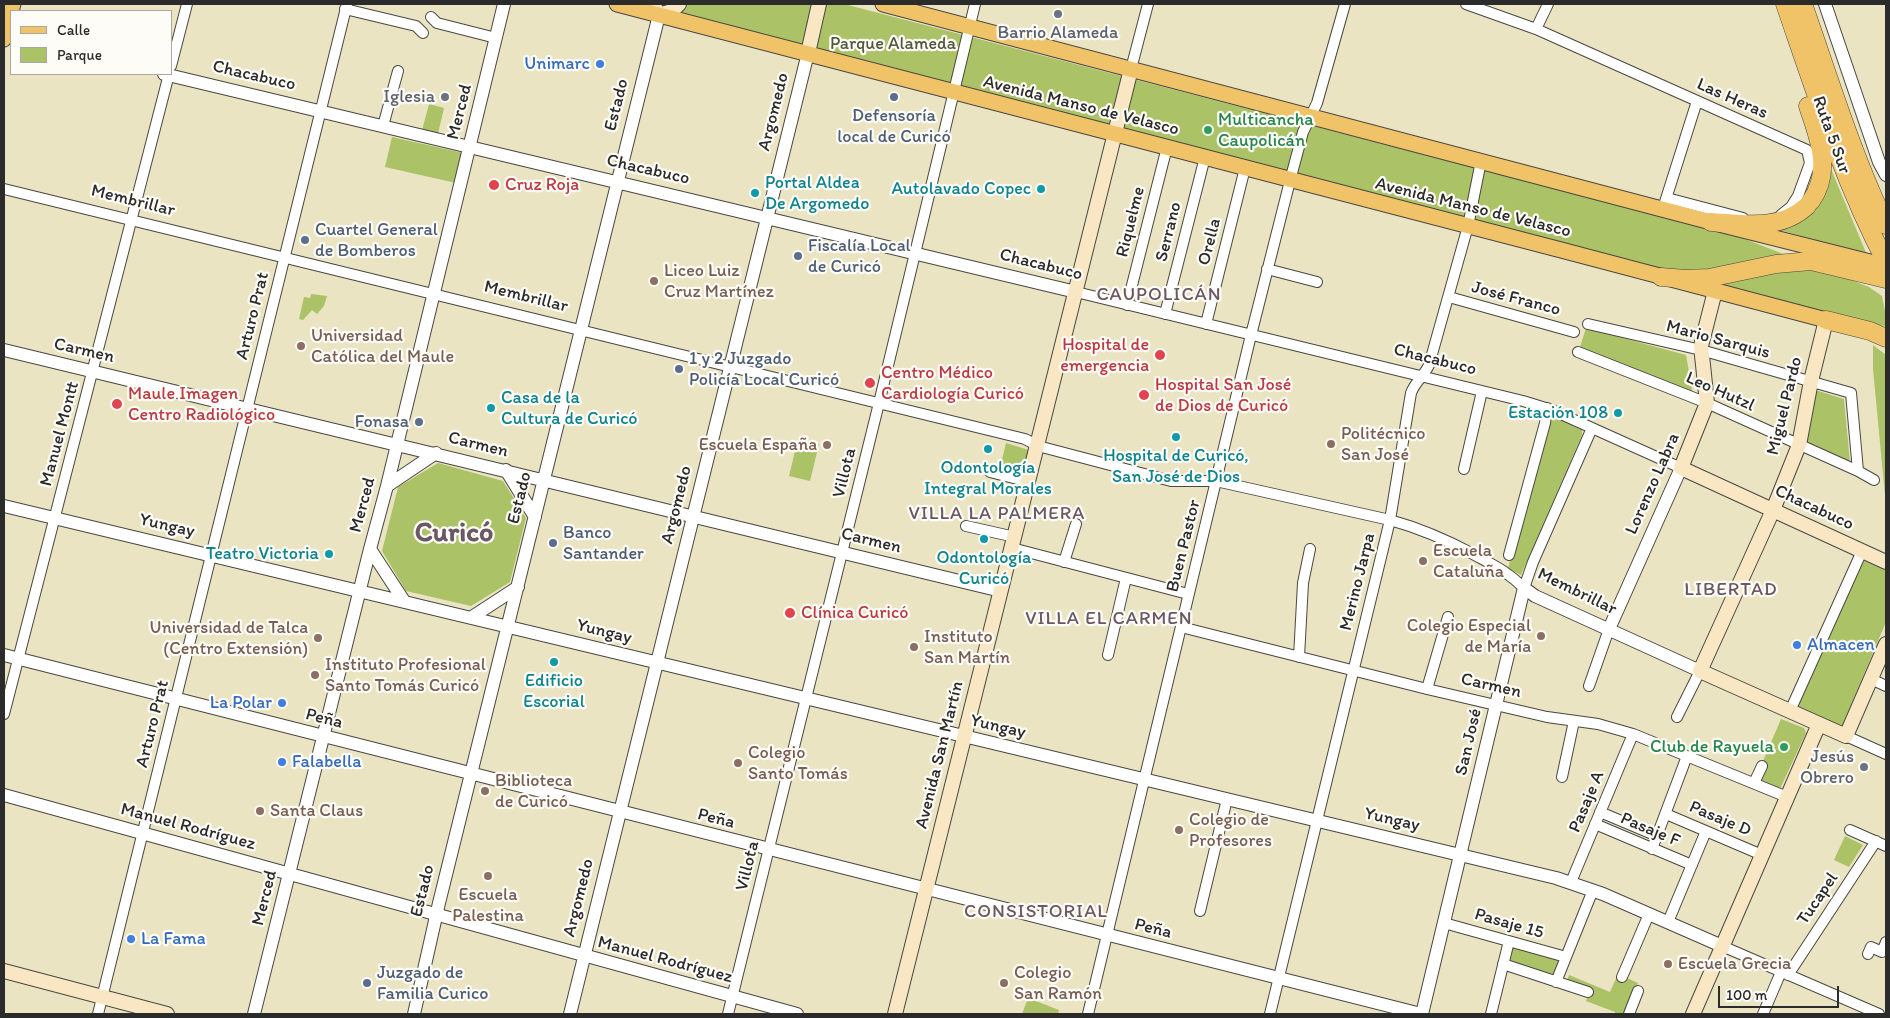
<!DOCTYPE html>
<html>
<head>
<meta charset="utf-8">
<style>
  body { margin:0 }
  #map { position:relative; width:1890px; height:1018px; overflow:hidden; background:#eae4c3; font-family:Itim,sans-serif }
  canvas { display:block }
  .frame { position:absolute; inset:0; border:5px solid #2b2b2b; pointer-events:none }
  .legend { position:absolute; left:10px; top:10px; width:162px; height:65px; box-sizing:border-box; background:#fdfcf7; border:1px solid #a9a8a5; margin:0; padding:6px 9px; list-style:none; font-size:15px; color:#2b2b2b }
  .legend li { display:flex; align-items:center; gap:10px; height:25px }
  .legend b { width:25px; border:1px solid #a9a8a5 }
  .scale { position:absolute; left:1718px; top:986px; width:121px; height:22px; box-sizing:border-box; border:2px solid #2b2b2b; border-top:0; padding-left:6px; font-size:15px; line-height:18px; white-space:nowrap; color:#2b2b2b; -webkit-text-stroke:4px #fdfcf7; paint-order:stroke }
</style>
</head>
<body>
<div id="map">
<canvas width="1890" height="1018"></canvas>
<div class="frame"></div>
<ul class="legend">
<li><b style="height:6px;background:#f1c369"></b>Calle</li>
<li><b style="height:14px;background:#abc266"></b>Parque</li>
</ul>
<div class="scale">100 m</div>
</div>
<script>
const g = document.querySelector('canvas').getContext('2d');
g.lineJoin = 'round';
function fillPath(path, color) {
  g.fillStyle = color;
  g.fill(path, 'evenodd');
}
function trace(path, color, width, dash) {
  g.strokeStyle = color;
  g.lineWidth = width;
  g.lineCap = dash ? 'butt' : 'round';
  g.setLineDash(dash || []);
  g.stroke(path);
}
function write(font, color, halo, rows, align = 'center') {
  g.font = font + ' Itim,sans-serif';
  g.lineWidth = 4.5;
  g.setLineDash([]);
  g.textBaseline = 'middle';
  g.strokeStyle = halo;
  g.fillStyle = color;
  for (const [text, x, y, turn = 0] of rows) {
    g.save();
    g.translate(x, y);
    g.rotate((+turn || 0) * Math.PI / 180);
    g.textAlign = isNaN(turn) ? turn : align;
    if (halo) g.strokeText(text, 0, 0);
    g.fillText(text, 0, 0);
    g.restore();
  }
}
const green = new Path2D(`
  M645,4h199l893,232 132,51 13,9 4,20v10l-17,-2z
  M429,104l15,4 -8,34 -16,-4z
  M392,137l71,16 -7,30 -71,-16z
  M1831,169l36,86 -87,-25 15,-6z
  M311,294l16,2 -3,10 -7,8 -5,-4 -9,10 -4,-1 5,-22 6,1z
  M1586,328l100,27 7,39 -113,-47z
  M1873,345l13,10v151l-13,-137z
  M1815,390l29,9 6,64 -46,-20z
  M1552,415l30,15v5l-61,140 -13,-7 41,-151z
  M798,439l21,5 -9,37 -21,-5z
  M1006,443l23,7 -5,28 -25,-6z
  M438,463l65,18 23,37 -16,64 -39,24 -65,-15 -24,-40 16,-64z
  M1862,560l24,10v52l-45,106 -45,-20z
  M1781,719l23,9 2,5 -27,58 -19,-9 7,-19 -4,-2z
  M1845,836l18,9 -14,22 -15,-7z
  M1512,946l48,14 -4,15 -48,-14z
  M1618,974l20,9 -13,31h-10v-2l-29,-11 4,-10 -23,-9 2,-7 41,17z
  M1028,998l31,12 -1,4h-36z`);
const minor = new Path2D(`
  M1466,4l70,25 271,121 3,13 -12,33 -7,11 -10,8
  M345,9l71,17 7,7
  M431,17l6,6 59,15
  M1536,29l12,-25
  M171,66l16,-62
  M1131,69l17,-65
  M383,126l15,-55
  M4,189l1021,250 13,7 133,35h45l174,39c29,8 55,19 83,34 20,11 34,17 51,34l9,-26 59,-134
  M1667,198l76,20
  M1665,202l32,-101
  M1267,269l50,13
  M1076,292l447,109 29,9 129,58
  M1449,297l125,35
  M1127,305l40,-158
  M1165,314l40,-157
  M1206,324l39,-156
  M1588,324l113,26 150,43 7,78
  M1578,352l129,51 151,68 16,9
  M1464,469l18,-78
  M990,472l39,10
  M966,526l49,11
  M1012,548l176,46
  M1509,555l36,-132 2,-15
  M1064,562l12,-38
  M1181,627l246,62 120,28 51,7 35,10 154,63
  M1108,655l18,-77
  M1299,657l4,-74 7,-34
  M1871,679l15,7
  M1589,686l20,-57
  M1427,689l21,-72
  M1790,711l72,-160
  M4,714l165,-640
  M1677,717l23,-46
  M1846,736l40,18
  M1562,777l12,-56
  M1754,783l8,-17
  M1600,812l57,24
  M1666,814l96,41
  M1595,824l97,41
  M1850,830l36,16
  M1652,849l35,-93
  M1571,882l62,-148
  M1200,911l27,-112
  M1668,922l38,-91
  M1444,923l122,34
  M1722,946l157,68
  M1868,954l3,-7 11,5 4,-10
  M1503,964l85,28
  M1788,975l88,-134
  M1622,977l27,-63
  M1556,982l37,-92
  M98,1014l249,-1010
  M728,1014l151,-611 96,-399
  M1088,1014l163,-679 41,-162 11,-41 14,-29 28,-99
  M1270,1014l120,-494 21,-127c4,-11 13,-17 18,-28l39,-139 13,-65
  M1491,1014l18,-73
  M1629,1014l9,-23
  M1763,1014l18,-42`);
const tertiary = new Path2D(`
  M1825,4l54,158 7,13
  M164,74l912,218
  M4,350l997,241
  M506,470l29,47
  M387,486l49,-33
  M4,506l1552,372 47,16 119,52
  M370,549l34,52
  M472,617l46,-30
  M1609,629l72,-161
  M4,655l1417,359
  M4,795l793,219
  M254,1014l116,-465 17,-63 117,-482
  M414,1014l25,-111 220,-888
  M570,1014l238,-961
  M1422,1014l102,-426 11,8 165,75`);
const secondary = new Path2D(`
  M653,4l6,11 13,-4 7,-7
  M808,53l11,-49
  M1715,291l-14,55 6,57 -26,65 205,94
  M1826,320l-15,61 -12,64 -26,65 -73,161 146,65 40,-92
  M4,971l163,43
  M895,1014l236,-945
  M1693,1014l126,-290`);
const primary = new Path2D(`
  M617,4l948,247 261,69
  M883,4l828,218 175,44
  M4,39l9,-35`);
const motorway = new Path2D(`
  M1785,4c30,87 58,176 101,258
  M1803,4c26,74 49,150 83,221
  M1808,106c10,31 25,64 3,95
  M1711,222c33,2 69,9 96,-16
  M1661,277l24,2 24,-1 67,-14 35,-3 75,18
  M1826,320l44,11 16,7`);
const markers = [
  [1058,14,5,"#6b7280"],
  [600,64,5,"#3f7fe0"],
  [445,97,5,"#6b7280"],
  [894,97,5,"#5c6f8a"],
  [1208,130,5,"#2e9e5b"],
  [494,185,6,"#e0444e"],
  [1041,189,5,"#0f9aa8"],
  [755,193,5,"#0f9aa8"],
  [305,240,5,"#5c6f8a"],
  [798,256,5,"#5c6f8a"],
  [654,281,5,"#8d6e63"],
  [301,346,5,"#8d6e63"],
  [1160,355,6,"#e0444e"],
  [679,369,5,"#5c6f8a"],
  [870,383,6,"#e0444e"],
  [1144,395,6,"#e0444e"],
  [117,404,6,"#e0444e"],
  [491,408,5,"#0f9aa8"],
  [1618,413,5,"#0f9aa8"],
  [419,422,5,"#5c6f8a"],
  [1176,437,5,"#0f9aa8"],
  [1331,444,5,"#8d6e63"],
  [827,445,5,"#8d6e63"],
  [988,449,5,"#0f9aa8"],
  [984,539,5,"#0f9aa8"],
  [553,543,5,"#5c6f8a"],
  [329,554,5,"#0f9aa8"],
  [1423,561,5,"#8d6e63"],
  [790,613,6,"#e0444e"],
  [1541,636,5,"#8d6e63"],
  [318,638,5,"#8d6e63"],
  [1797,645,5,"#3f7fe0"],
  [914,647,5,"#8d6e63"],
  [554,662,5,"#0f9aa8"],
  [315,675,5,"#8d6e63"],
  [282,703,5,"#3f7fe0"],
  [1784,747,5,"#2e9e5b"],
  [282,762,5,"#3f7fe0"],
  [738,763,5,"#8d6e63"],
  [1864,767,5,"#6b7280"],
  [485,791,5,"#8d6e63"],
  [260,811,5,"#8d6e63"],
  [1179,830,5,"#8d6e63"],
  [488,876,5,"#8d6e63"],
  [131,939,5,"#3f7fe0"],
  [1668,964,5,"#8d6e63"],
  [367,983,5,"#5c6f8a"],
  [1004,983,5,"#8d6e63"]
];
const worshipNames = [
  ["Barrio Alameda",1058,33,"center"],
  ["Iglesia",435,97],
  ["Jesús",1854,757],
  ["Obrero",1854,778]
];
const parkNames = [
  ["Parque Alameda",893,44]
];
const shopNames = [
  ["Unimarc",590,64,"right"],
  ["Almacen",1807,645],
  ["La Polar",272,703,"right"],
  ["Falabella",292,762],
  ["La Fama",141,939]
];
const streetNames = [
  ["Chacabuco",254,76,13],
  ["Las Heras",1732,99,24],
  ["Estado",617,105,-76],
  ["Avenida Manso de Velasco",1081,106,14],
  ["Merced",460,112,-76],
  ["Argomedo",774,112,-76],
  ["Ruta 5 Sur",1831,135,70],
  ["Chacabuco",648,170,13],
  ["Membrillar",133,201,14],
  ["Avenida Manso de Velasco",1473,208,14],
  ["Riquelme",1131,222,-76],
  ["Serrano",1169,232,-76],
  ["Orella",1210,242,-76],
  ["Chacabuco",1041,265,14],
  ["Membrillar",526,297,14],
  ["José Franco",1516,299,15],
  ["Arturo Prat",253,316,-76],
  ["Mario Sarquis",1718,340,15],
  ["Carmen",84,351,13],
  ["Chacabuco",1435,360,14],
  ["Leo Hutzl",1720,392,24],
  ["Miguel Pardo",1785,406,-76],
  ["Manuel Montt",60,434,-75],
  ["Carmen",478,445,14],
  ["Villota",845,473,-76],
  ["Lorenzo Labra",1653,484,-66],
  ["Estado",520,498,-76],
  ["Merced",363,505,-75],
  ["Argomedo",677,505,-76],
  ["Chacabuco",1814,508,25],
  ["Yungay",167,526,13],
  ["Carmen",871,541,14],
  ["Buen Pastor",1184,546,-76],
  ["Merino Jarpa",1358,582,-76],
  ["Membrillar",1577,592,26],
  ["Yungay",604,632,14],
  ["Carmen",1491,686,13],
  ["Peña",324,719,14],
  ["Arturo Prat",153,724,-76],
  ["Yungay",998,727,13],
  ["San José",1469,742,-77],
  ["Avenida San Martín",940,755,-76],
  ["Pasaje A",1587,802,-67],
  ["Peña",716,819,14],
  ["Pasaje D",1720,819,23],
  ["Yungay",1392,820,13],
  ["Manuel Rodríguez",188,827,15],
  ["Pasaje F",1650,830,23],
  ["Villota",748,866,-76],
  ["Estado",423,891,-76],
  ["Merced",265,898,-76],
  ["Argomedo",579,898,-76],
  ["Tucapel",1818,899,-56],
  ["Pasaje 15",1509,924,16],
  ["Peña",1153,929,14],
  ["Manuel Rodríguez",665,960,15]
];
const serviceNames = [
  ["Defensoría",894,116,"center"],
  ["local de Curicó",894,137,"center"],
  ["Cuartel General",315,230],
  ["de Bomberos",315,251],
  ["Fiscalía Local",808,246],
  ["de Curicó",808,267],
  ["1 y 2 Juzgado",689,359],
  ["Policía Local Curicó",689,380],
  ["Fonasa",409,422,"right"],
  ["Banco",563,533],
  ["Santander",563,554],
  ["Juzgado de",377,973],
  ["Familia Curico",377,994]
];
const leisureNames = [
  ["Multicancha",1218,120],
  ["Caupolicán",1218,141],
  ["Club de Rayuela",1774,747,"right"]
];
const cultureNames = [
  ["Portal Aldea",765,183,"left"],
  ["De Argomedo",765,204,"left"],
  ["Autolavado Copec",1031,189,"right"],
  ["Casa de la",501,398,"left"],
  ["Cultura de Curicó",501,419,"left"],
  ["Estación 108",1608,413,"right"],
  ["Hospital de Curicó,",1176,456],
  ["San José de Dios",1176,477],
  ["Odontología",988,468],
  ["Integral Morales",988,489],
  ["Teatro Victoria",319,554,"right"],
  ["Odontología",984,558],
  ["Curicó",984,579],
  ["Edificio",554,681],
  ["Escorial",554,702]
];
const healthNames = [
  ["Cruz Roja",505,185],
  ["Hospital de",1149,345,"right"],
  ["emergencia",1149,366,"right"],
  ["Centro Médico",881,373],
  ["Cardiología Curicó",881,394],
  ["Hospital San José",1155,385],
  ["de Dios de Curicó",1155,406],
  ["Maule Imagen",128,394],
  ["Centro Radiológico",128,415],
  ["Clínica Curicó",801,613]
];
const educationNames = [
  ["Liceo Luiz",664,271],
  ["Cruz Martínez",664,292],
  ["Universidad",311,336],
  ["Católica del Maule",311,357],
  ["Politécnico",1341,434],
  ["San José",1341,455],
  ["Escuela España",817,445,"right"],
  ["Escuela",1433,551],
  ["Cataluña",1433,572],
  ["Colegio Especial",1531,626,"right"],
  ["de María",1531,647,"right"],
  ["Universidad de Talca",308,628,"right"],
  ["(Centro Extensión)",308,649,"right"],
  ["Instituto",924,637],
  ["San Martín",924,658],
  ["Instituto Profesional",325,665],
  ["Santo Tomás Curicó",325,686],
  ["Colegio",748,753],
  ["Santo Tomás",748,774],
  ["Biblioteca",495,781],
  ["de Curicó",495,802],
  ["Santa Claus",270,811],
  ["Colegio de",1189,820],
  ["Profesores",1189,841],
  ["Escuela",488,895,"center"],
  ["Palestina",488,916,"center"],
  ["Escuela Grecia",1678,964],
  ["Colegio",1014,973],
  ["San Ramón",1014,994]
];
const neighbourhoodNames = [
  ["CAUPOLICÁN",1159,295],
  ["VILLA LA PALMERA",997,514],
  ["LIBERTAD",1731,590],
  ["VILLA EL CARMEN",1109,619],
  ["CONSISTORIAL",1036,912]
];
const townNames = [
  ["Curicó",454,534]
];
fillPath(green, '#abc266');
trace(minor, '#484742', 12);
trace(tertiary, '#484742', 14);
trace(secondary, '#484742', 16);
trace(primary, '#484742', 17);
trace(motorway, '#484742', 19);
trace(minor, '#fff', 10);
trace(tertiary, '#fff', 12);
trace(secondary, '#f9e7c3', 14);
trace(primary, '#f1c369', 15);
trace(motorway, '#f1c369', 18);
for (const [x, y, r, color] of markers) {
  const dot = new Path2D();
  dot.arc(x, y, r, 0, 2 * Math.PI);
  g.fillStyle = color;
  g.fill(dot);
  trace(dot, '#fdfcf7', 2);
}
write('18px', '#5b616d', '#fdfcf7', worshipNames, 'right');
write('18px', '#51583d', '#fdfcf7', parkNames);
write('18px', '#366cbe', '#fdfcf7', shopNames, 'left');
write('18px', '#2b2b2b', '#fdfcf7', streetNames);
write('18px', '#4e5e75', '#fdfcf7', serviceNames, 'left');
write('18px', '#27864d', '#fdfcf7', leisureNames, 'left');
write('18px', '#0d838f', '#fdfcf7', cultureNames);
write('18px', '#be3a42', '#fdfcf7', healthNames, 'left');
write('18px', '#785e54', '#fdfcf7', educationNames, 'left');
g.letterSpacing = '1px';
write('19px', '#6a5864', '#fdfcf7', neighbourhoodNames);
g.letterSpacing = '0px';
write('bold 28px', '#6a5864', '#fdfcf7', townNames);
</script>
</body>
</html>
